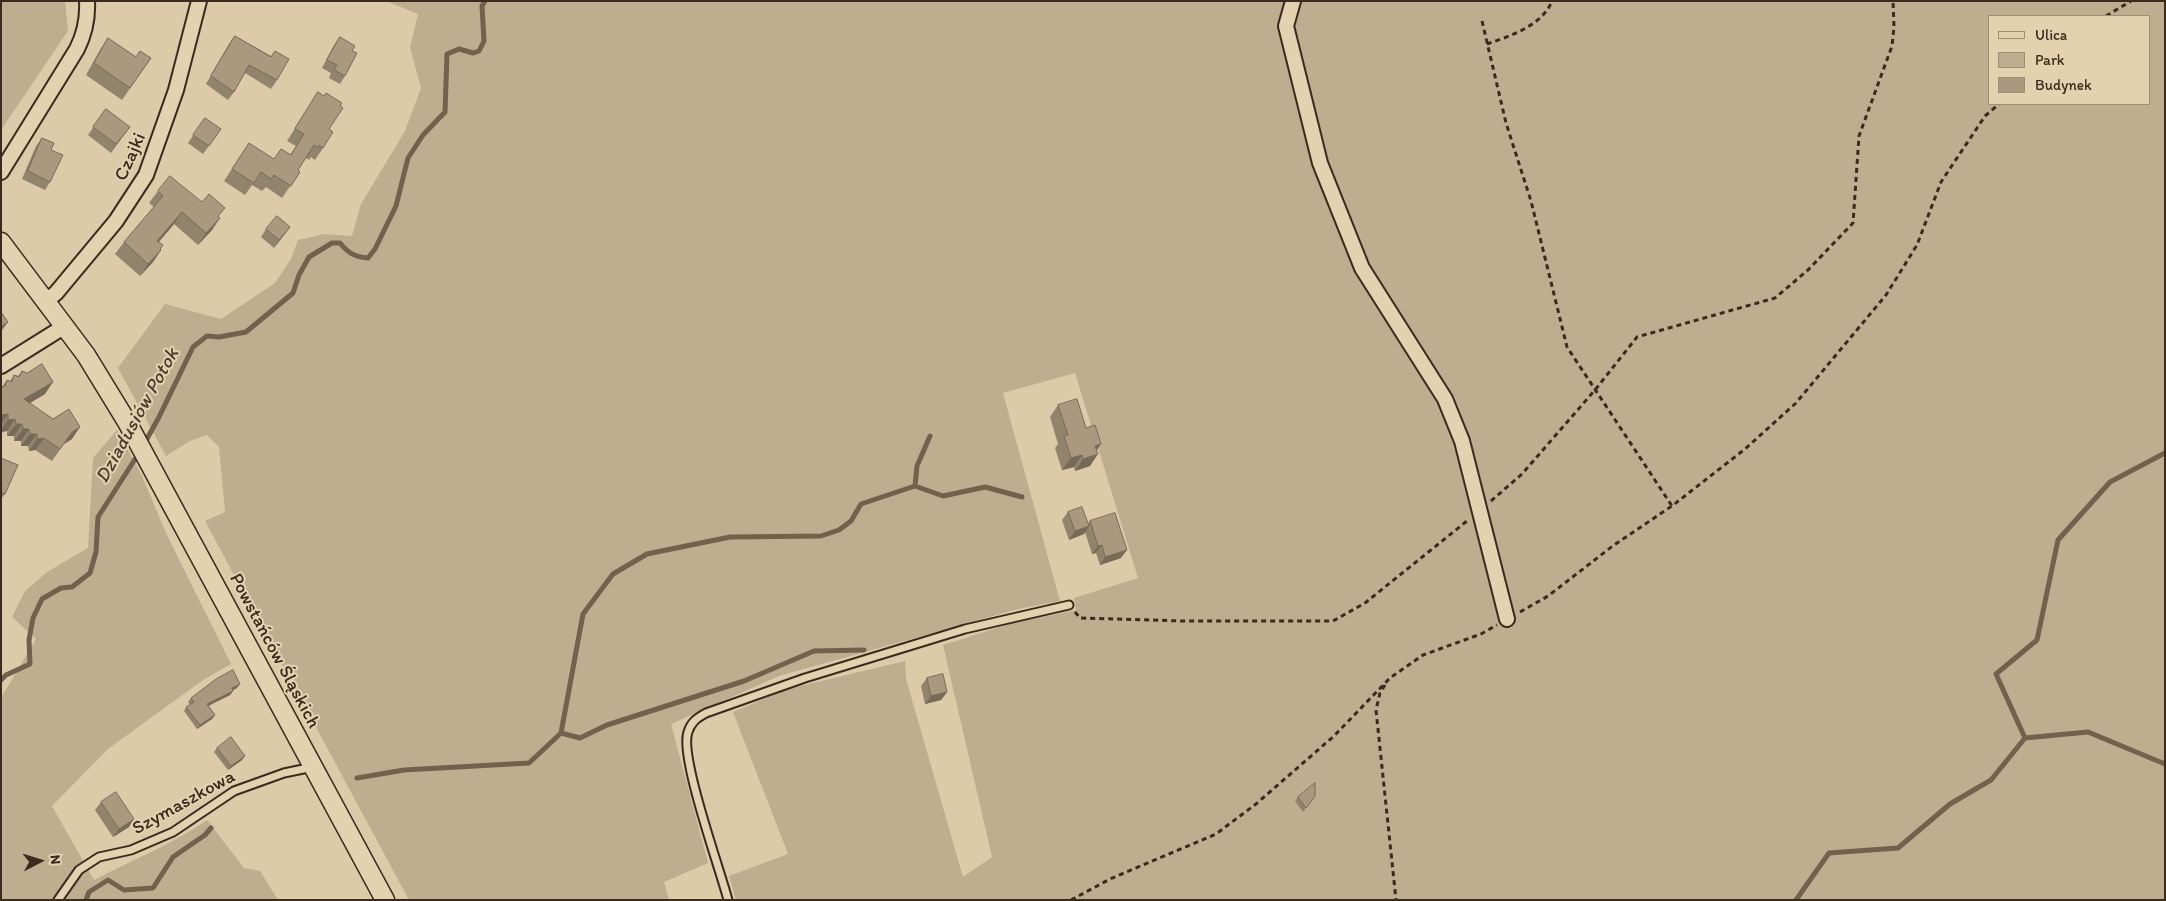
<!DOCTYPE html>
<html>
<head>
<meta charset="utf-8">
<style>
  body { margin:0 }
  #map { position:relative; width:2166px; height:901px; overflow:hidden; background:#dccaa9; font-family:Itim,sans-serif }
  canvas { display:block }
  .frame { position:absolute; inset:0; border:2px solid #3b2a1e; pointer-events:none }
  .legend { position:absolute; left:1988px; top:15px; width:162px; height:90px; box-sizing:border-box; background:#e3d1af; border:1px solid #a08e75; margin:0; padding:6px 9px; list-style:none; font-size:15px; color:#3b2a1e }
  .legend li { display:flex; align-items:center; gap:10px; height:25px }
  .legend b { width:25px; border:1px solid #a08e75 }
  .north { position:absolute; left:15px; top:836px; width:50px; height:50px; -webkit-text-stroke:4px #e3d1af; paint-order:stroke; rotate:85deg; font-size:14px; font-weight:700; line-height:20px; text-align:center; color:#3b2a1e }
  .north::after { content:''; display:block; margin:auto; width:18px; height:22px; background:#3b2a1e; clip-path:polygon(50% 0,100% 100%,50% 72%,0 100%) }
</style>
</head>
<body>
<div id="map">
<canvas width="2166" height="901"></canvas>
<div class="frame"></div>
<ul class="legend">
<li><b style="height:6px;background:#e3d1af"></b>Ulica</li>
<li><b style="height:14px;background:#bfad90"></b>Park</li>
<li><b style="height:14px;background:#aa997e"></b>Budynek</li>
</ul>
<div class="north">N</div>
</div>
<script>
const g = document.querySelector('canvas').getContext('2d');
g.lineJoin = 'round';
function fillPath(path, color) {
  g.fillStyle = color;
  g.fill(path, 'evenodd');
}
function trace(path, color, width, dash) {
  g.strokeStyle = color;
  g.lineWidth = width;
  g.lineCap = dash ? 'butt' : 'round';
  g.setLineDash(dash || []);
  g.stroke(path);
}
function write(font, color, halo, rows, align = 'center') {
  g.font = font + ' Itim,sans-serif';
  g.lineWidth = 4;
  g.setLineDash([]);
  g.textBaseline = 'middle';
  g.strokeStyle = halo;
  g.fillStyle = color;
  for (const [text, x, y, turn = 0] of rows) {
    g.save();
    g.translate(x, y);
    g.rotate((+turn || 0) * Math.PI / 180);
    g.textAlign = isNaN(turn) ? turn : align;
    if (halo) g.strokeText(text, 0, 0);
    g.fillText(text, 0, 0);
    g.restore();
  }
}
const green = new Path2D(`
  M1,1h64l3,30 -67,99z
  M386,1h1779v899h-1429l-7,-24 59,-22 -55,-142 55,-23 117,-28 1,18 57,198 29,-20 -49,-212 66,-21 67,-14 -2,-12 64,-20 -63,-205 -72,20 57,208 -42,8 -239,67 -108,48 37,139 -44,19 5,18h-260l-204,-379 20,-9 -6,-65 -12,-12 -17,6 -24,15 -48,-88 47,-64 56,15 54,-36 16,-24 7,-19 26,-6 28,2 9,-32 44,-73 16,-43 -11,-41 8,-33zM1990,16h160v88h-160z
  M117,430l25,46 24,57 65,131 -28,16 -95,69 -56,57 42,74c37,-20 78,-35 113,-60l37,48 16,3 18,29h-277v-202l35,-59 -24,-22 13,-26 22,-19 41,-24 5,-90z`);
const stream = new Path2D(`
  M143,446l16,-29 34,-70 14,-11 12,1 27,-5 47,-39 6,-18 10,-18 23,-14h8c8,10 15,14 28,15l7,-9 21,-43 12,-48 15,-23 22,-23 2,-58 12,-5 14,4 6,-2 5,-10 -2,-35 3,-5
  M915,486l2,-20 13,-30
  M1,680l5,-5 24,-11 -1,-24 4,-22 9,-19 19,-11 11,-1 18,-14 6,-21 2,-35 41,-64
  M561,733l19,5 27,-13 137,-44 70,-30 50,-1
  M2025,738l63,-6 77,32
  M357,778l47,-8 125,-7 32,-30 22,-119 30,-40 34,-20 83,-17 91,-1 18,-6 12,-9 10,-17 54,-18 28,10 42,-9 37,10
  M86,900l3,-8 19,-12 16,10 29,-2 20,-31 32,-22 6,-7
  M1796,900l33,-47 69,-5 52,-44 41,-24 34,-42 -29,-64 41,-34 21,-100 52,-58 55,-29`);
const path = new Path2D(`
  M2106,16l25,-15
  M1482,21l24,102 25,78 36,146 105,159
  M1487,44c23,-8 55,-18 65,-43
  M1491,501l31,-27 73,-84 42,-53 138,-39 33,-28 45,-47 6,-87 33,-90 2,-19 -1,-26
  M1075,612l5,6 104,3h149l32,-18 102,-82
  M1520,612l28,-16 66,-51 58,-39 73,-57 51,-46 90,-108 31,-50 24,-63 44,-66 14,-12
  M1385,685l-5,8 -4,17 20,190
  M1071,900l39,-21 106,-45 40,-30 78,-68 56,-58 33,-23 58,-21 16,-9`);
const service = new Path2D(`
  M58,900l21,-30 20,-13 32,-7 42,-18 61,-41 50,-18 29,-6
  M728,900c-8,-31 -49,-144 -40,-168 3,-10 9,-14 18,-19l99,-35 160,-49 104,-24`);
const minor = new Path2D(`
  M1293,1l-7,25 34,137 42,105 83,131 17,42 45,178
  M1,172l76,-123c8,-16 11,-30 10,-48
  M46,301l10,-8 60,-72 30,-46 30,-85 23,-89
  M1,366l64,-40`);
const tertiary = new Path2D(`
  M1,242l85,113 41,67 258,478`);
const wall = new Path2D(`
  M235,36l36,20 4,-5 2,29 -6,9 -26,-16 -11,19 -6,8 -22,-16 23,-40z
  M340,37l12,14 -7,25 -5,8 -11,-6 2,-5 -9,-5 12,-23z
  M108,38l28,19 15,1 -29,42 -36,-25 14,-25z
  M318,92l11,37 -6,19 -8,12 -4,-3 -2,3 -3,-2 -8,12 2,2 -18,26 -16,-11 -4,4 -10,-6 -7,10 -21,-14 17,-26 33,4 16,-4 6,-9 -9,-5z
  M106,109l24,18 -19,26 -23,-18z
  M205,118l16,11 -18,25 -15,-11z
  M42,138l9,12 -1,32 -5,8 -23,-11 14,-33z
  M158,191l61,26 -7,13 -14,15 -24,-21 -15,18 1,7 1,1 -8,12 -13,14 -25,-22 9,-12 30,-35 -5,-4z
  M290,227l-16,21 -13,-11 5,-8z
  M22,371l23,23 -15,9 42,36 -8,5 -12,17 -17,-11 -6,1 -1,-5h-7v-5h-7v-5h-7v-5l-6,1v-44l6,-8 3,1 4,-6 4,1z
  M1058,405l28,23 11,22 -7,16 -15,5 -1,-4 -12,3 -7,-22 3,-4 -8,-27z
  M1,458l4,36 -4,5z
  M1068,512l20,11 2,-2 31,37 -21,7 -4,-12 -4,1 -7,-22 -1,2 -15,6 -7,-20z
  M927,678l20,14 -6,8 -16,4 -4,-18z
  M237,688l-4,2 -3,5 -22,11 7,9 -3,4 -15,10 -13,-18 2,-4 4,-2 -2,-3 3,-4z
  M217,748l25,12 -14,10 -14,-18z
  M1315,796l-12,16 -8,-11 3,-4z
  M101,802l28,25 -16,10 -18,-27z`);
const shadedWall = new Path2D(`
  M182,212l-8,12 -25,29 8,-12z
  M220,218l-8,12 -14,15 8,-12z
  M290,227l-6,8 -10,13 5,-8z
  M161,250l-8,12 -13,14 8,-12z
  M8,322l-6,8 -1,1v-4z
  M53,382l-8,12 -29,17 8,-12z
  M8,414l-7,10v-9z
  M15,419l-8,12 -6,1v-2l7,-10z
  M16,424h6l-8,12h-7z
  M80,427l-8,12 -8,5 8,-12z
  M23,429h6l-8,12h-7z
  M30,434h7l-9,12h-7z
  M44,438l-9,12 -6,1 8,-12z
  M1101,444l-8,12 5,-2 -8,12 -15,5 8,-12 12,-13z
  M1082,455l-8,12 -12,3 9,-12z
  M1089,526l-5,8 -15,6 6,-9z
  M1102,545l-6,8 -4,1 6,-8z
  M1127,550l-6,8 -21,7 5,-8z
  M240,684l-3,4 -8,4 3,-4z
  M233,691l-3,4 -26,13 3,-4z
  M947,692l-6,8 -16,4 6,-8z
  M215,715l-3,4 -15,10 3,-4z
  M245,756l-3,4 -14,10 3,-4z
  M134,819l-5,8 -16,10 6,-8z`);
const building = new Path2D(`
  M235,36l36,21 4,-6 14,8 -12,21 -28,-15 -15,27 -23,-16z
  M340,37l15,9 -3,5 5,2 -12,23 -11,-6 3,-5 -10,-5z
  M108,38l28,19 4,-6 11,7 -21,30 -36,-25z
  M318,92l6,4 2,-3 16,10 -2,3 3,2 -14,21 4,3 -10,16 -4,-3 -1,3 -4,-3 -16,25 2,2 -9,14 -17,-11 -3,4 -10,-7 -7,11 -22,-14 17,-26 25,16 7,-10 10,6 13,-21 -9,-5z
  M106,109l24,18 -14,17 -23,-17z
  M205,118l16,11 -12,17 -16,-11z
  M42,138l12,5 -3,7 12,5 -13,27 -22,-11z
  M170,176l32,26 7,-8 16,14 -7,8 2,2 -14,15 -24,-21 -25,29 6,4 -3,4 1,1 -13,14 -24,-22 39,-46 -5,-5z
  M277,216l13,11 -11,13 -13,-11z
  M1,312l7,10 -7,5z
  M42,364l11,18 -29,17 29,20 16,-10 11,18 -8,5 -12,17 -16,-11 -7,1v-5h-7l-1,-5h-6l-1,-5h-6l-1,-5 -7,1v-6l-7,1v-27l4,-2 2,-6 5,2 2,-7 5,2 3,-6 5,2z
  M1077,399l9,29 9,-3 6,19 -6,2 3,8 -15,5 -1,-4 -11,3 -7,-22 4,-1 -10,-30z
  M1,458l17,7 -13,29 -2,-1 -2,3z
  M1082,507l7,19 -14,5 -7,-19z
  M1115,513l12,37 -22,7 -3,-12 -4,1 -8,-25z
  M233,670l7,14 -8,4 1,3 -26,13 8,11 -15,10 -14,-18 8,-5 -3,-4 25,-19z
  M943,674l4,18 -16,4 -4,-18z
  M231,737l14,19 -14,10 -14,-18z
  M1315,783v13l-9,12 -8,-11z
  M116,792l18,27 -15,10 -18,-27z`);
const streetNames = [
  ["Czajki",131,157,-66],
  ["Powstańców Śląskich",274,651,62],
  ["Szymaszkowa",184,803,-29]
];
const waterNames = [
  ["Dziadusiów Potok",138,416,-61]
];
fillPath(green, '#bfad90');
trace(stream, '#72614d', 5);
trace(service, '#3b2a1e', 11);
trace(minor, '#3b2a1e', 18);
trace(tertiary, '#3b2a1e', 21);
trace(path, '#3b2a1e', 3, [5, 4]);
trace(service, '#e3d1af', 7);
trace(minor, '#e3d1af', 14);
trace(tertiary, '#e3d1af', 18);
fillPath(wall, '#92846c');
fillPath(shadedWall, '#776b58');
fillPath(building, '#aa997e');
trace(building, '#776b58', 1);
write('19px', '#3b2a1e', '#e3d1af', streetNames);
write('italic 20px', '#4d3c2e', '#e3d1af', waterNames);
</script>
</body>
</html>
